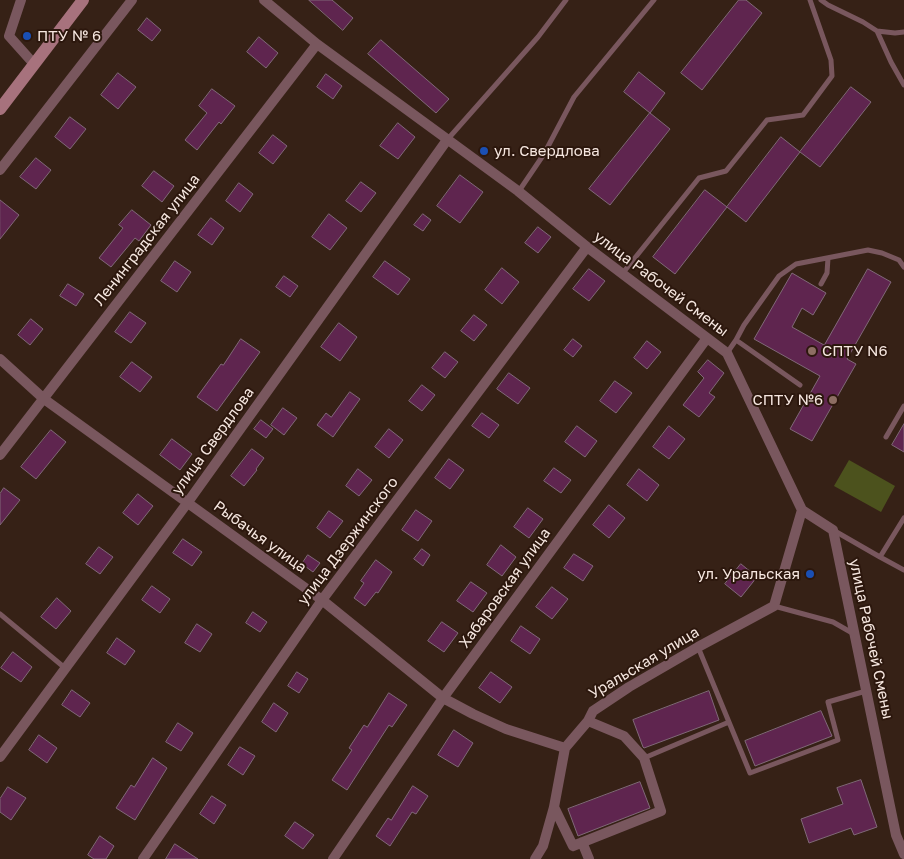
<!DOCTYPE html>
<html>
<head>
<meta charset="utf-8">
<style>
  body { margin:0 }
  canvas { display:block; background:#362116 }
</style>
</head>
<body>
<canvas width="904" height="859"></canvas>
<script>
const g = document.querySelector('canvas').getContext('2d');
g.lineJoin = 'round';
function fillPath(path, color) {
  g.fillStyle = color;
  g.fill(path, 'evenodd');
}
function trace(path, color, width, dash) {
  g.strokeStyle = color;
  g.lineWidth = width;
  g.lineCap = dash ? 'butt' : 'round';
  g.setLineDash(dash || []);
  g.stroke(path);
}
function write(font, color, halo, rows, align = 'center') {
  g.font = font + ' "Golos Text",sans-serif';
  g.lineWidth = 4;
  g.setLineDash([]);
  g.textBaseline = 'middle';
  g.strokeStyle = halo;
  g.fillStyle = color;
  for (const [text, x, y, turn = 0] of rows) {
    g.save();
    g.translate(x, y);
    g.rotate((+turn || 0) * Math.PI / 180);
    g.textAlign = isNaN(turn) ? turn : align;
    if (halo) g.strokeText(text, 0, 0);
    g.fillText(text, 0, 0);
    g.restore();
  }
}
const green = new Path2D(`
  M849,460l46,26 -14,26 -47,-26z`);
const building = new Path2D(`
  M309,0h23l21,18 -10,12z
  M739,0h7l16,13 -60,77 -21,-17z
  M147,18l14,12 -9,11 -14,-11z
  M259,37l19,16 -12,15 -19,-16z
  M381,40l68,59 -13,14 -68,-59z
  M639,72l26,21 -15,20 -26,-21z
  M118,73l18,14 -18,22 -17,-14z
  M326,74l16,12 -9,13 -16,-12z
  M851,87l20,15 -51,65 -20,-15z
  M212,89l23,17 -14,18 -2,-2 -22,28 -12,-10 22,-27 -8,-7z
  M650,113l20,16 -60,76 -21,-16z
  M70,117l16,12 -16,20 -15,-12z
  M398,123l17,14 -17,22 -18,-13z
  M273,135l14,11 -14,18 -14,-11z
  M781,137l19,15 -54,70 -19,-15z
  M36,158l15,12 -15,19 -16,-12z
  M154,171l20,15 -12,16 -20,-16z
  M460,175l23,17 -23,31 -23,-17z
  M361,182l15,11 -15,19 -15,-11z
  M239,183l14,11 -13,18 -14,-11z
  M705,190l22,17 -52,67 -22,-17z
  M0,200l19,15 -19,24z
  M132,210l19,15 -12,16 -4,-3 -24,29 -12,-9 24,-30 -4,-3z
  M329,214l18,14 -17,22 -18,-13z
  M423,214l8,6 -8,11 -9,-6z
  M211,218l13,10 -12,17 -14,-10z
  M538,227l13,10 -13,16 -13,-10z
  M175,261l16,11 -14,20 -16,-11z
  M385,261l25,18 -12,16 -25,-18z
  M502,268l17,14 -17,22 -17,-14z
  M589,269l16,12 -16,20 -16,-12z
  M868,269l23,13 -44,77 9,5 -44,77 -22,-12 30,-53 -66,-37 38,-66 34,20 -13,22 -11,-7 -10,19 32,18z
  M284,276l14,10 -8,11 -14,-10z
  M68,284l16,10 -8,12 -16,-10z
  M130,312l16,11 -15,20 -16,-11z
  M474,315l13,10 -13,16 -13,-10z
  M31,319l12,10 -13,16 -12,-10z
  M339,323l18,14 -17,24 -19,-14z
  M241,339l19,13 -43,59 -20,-14 24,-33 2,1z
  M573,339l9,7 -9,11 -9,-7z
  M647,341l14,11 -14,17 -13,-11z
  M445,352l13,10 -13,16 -13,-10z
  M708,360l16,13 -15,20 6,4 -16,20 -16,-12 21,-27 -6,-6z
  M132,362l20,15 -12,15 -20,-15z
  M509,373l21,15 -12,16 -21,-15z
  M615,381l17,12 -16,20 -16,-12z
  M422,385l13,10 -13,16 -13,-10z
  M350,392l10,7 -27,38 -16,-12 9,-12 5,4z
  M283,408l14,10 -13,17 -13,-10z
  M482,413l17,12 -10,13 -17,-12z
  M261,420l12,9 -7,9 -12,-9z
  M904,424v28l-12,-7z
  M577,426l20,15 -12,16 -20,-15z
  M669,426l16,13 -16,20 -16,-12z
  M389,429l14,11 -14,18 -14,-11z
  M51,430l15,12 -30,37 -15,-12z
  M172,439l20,15 -12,16 -20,-15z
  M252,449l12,9 -8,11 1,1 -13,16 -13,-10z
  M449,459l15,11 -14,19 -15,-11z
  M554,468l17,12 -10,13 -17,-12z
  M358,469l14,11 -13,16 -13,-10z
  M639,469l20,16 -12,16 -20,-16z
  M4,488l16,12 -20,25v-31z
  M138,494l15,12 -15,19 -15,-12z
  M609,505l16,13 -16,20 -16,-13z
  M528,508l15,11 -14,19 -15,-11z
  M416,510l16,11 -14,20 -16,-11z
  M329,511l14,10 -13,17 -13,-10z
  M183,539l19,13 -10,14 -19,-13z
  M501,545l15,12 -14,19 -15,-11z
  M99,547l14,10 -13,17 -14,-10z
  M422,549l8,6 -7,11 -9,-7z
  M574,554l19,12 -10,15 -19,-13z
  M308,555l12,8 -7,9 -11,-8z
  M376,560l16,12 -14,21 -2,-1 -11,14 -11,-8 10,-15 -3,-2z
  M741,564l16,13 -16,20 -16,-13z
  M471,582l16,11 -14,19 -16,-11z
  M152,586l18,13 -10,14 -18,-13z
  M552,587l16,12 -16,20 -16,-12z
  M57,598l14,13 -15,18 -15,-12z
  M253,612l14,10 -7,10 -14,-9z
  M442,622l16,11 -14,19 -16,-11z
  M197,624l15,10 -12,18 -15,-9z
  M521,626l19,13 -10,15 -19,-13z
  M117,638l18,13 -10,14 -18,-12z
  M13,652l19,15 -11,15 -20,-14z
  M297,672l11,7 -9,14 -11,-7z
  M491,672l21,15 -12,16 -21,-15z
  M72,690l18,13 -10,14 -18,-12z
  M709,691l10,29 -75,28 -1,-1 -10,-27z
  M389,693l18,12 -15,22 -3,-2 -42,65 -15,-10 20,-30 -3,-2 15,-23 3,2z
  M274,703l14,10 -12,19 -14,-10z
  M821,711l11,25 -77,30 -10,-25z
  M178,723l15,10 -12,18 -15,-9z
  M454,730l19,13 -15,24 -20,-12z
  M39,735l18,13 -10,15 -18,-13z
  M240,747l15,9 -12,19 -15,-10z
  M153,758l14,10 -32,52 -19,-12 15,-23 3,2z
  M861,780l16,47 -23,8 -3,-7 -42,15 -8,-24 42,-15 -6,-16z
  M640,782l10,26 -72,28 -10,-27z
  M413,786l15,10 -12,18 -4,-2 -22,34 -14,-10 12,-18 3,2z
  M8,787l18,11 -15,22 -11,-8v-13z
  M212,796l14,9 -12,19 -14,-10z
  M295,822l19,13 -11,14 -18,-13z
  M100,836l14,10 -8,13h-12l-6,-4z
  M175,844l23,15h-32z`);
const service = new Path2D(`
  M821,0l7,5 35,17 14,9 18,2 9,-1
  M877,31l14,31 13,23
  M447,140l91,-103 28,-37
  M519,191l25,-37 30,-57 80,-97
  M622,274l77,-96 27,-7 41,-51 36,-5 29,-39 -1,-16 -21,-60
  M821,284l6,-11 1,-15
  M736,340l64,45
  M727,353l9,-13 8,-15 35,-49 17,-12 72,-14 14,3 17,7 5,7
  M886,437l18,-31
  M833,530l47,27 24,13
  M880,557l24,-39
  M774,606l59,16 21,12
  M0,614l65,54
  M698,647l52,126 88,-33 -10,-38 38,-11
  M644,758l85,-36`);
const minor = new Path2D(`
  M21,0l-12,36 25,28
  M264,0l53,44 201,147 69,56 140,106 75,157 31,20 63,305 8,19
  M0,170l132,-170
  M0,359l44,40 278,201 121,98 30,16 33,15 59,19
  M0,455l317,-411
  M0,757l188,-255 259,-362
  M554,807l19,39 88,-35 -17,-53 -20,-22 -36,-15
  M582,842l7,17
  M143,859l179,-259 265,-353
  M333,859l110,-161 264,-360
  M535,859l8,-13 11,-39 11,-59 23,-27 5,-10 36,-24 69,-40 76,-41 28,-96`);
const secondary = new Path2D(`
  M0,109l83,-109`);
const markers = [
  [27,36,5,"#1a4fb4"],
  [484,151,5,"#1a4fb4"],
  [812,351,5,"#8d6e63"],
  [833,400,5,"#8d6e63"],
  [810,574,5,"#1a4fb4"]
];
const poiNames = [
  ["ПТУ № 6",37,36],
  ["ул. Свердлова",494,151],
  ["СПТУ N6",822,351],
  ["СПТУ №6",823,400,"right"],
  ["ул. Уральская",800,574,"right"]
];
const streetNames = [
  ["Ленинградская улица",147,240,-52],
  ["улица Рабочей Смены",661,284,37],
  ["улица Свердлова",213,441,-54],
  ["Рыбачья улица",260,537,36],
  ["улица Дзержинского",348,541,-53],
  ["Хабаровская улица",505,588,-54],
  ["улица Рабочей Смены",871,639,78],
  ["Уральская улица",644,663,-31]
];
fillPath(green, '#4c521d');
fillPath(building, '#5f254f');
trace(building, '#806878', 1);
trace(service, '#79575e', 5);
trace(minor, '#79575e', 10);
trace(secondary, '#a7727d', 12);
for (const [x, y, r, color] of markers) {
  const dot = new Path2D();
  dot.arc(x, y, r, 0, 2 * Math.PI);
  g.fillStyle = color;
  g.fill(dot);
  trace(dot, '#2c170d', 2);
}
write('15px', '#f6e7e0', '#2c170d', poiNames, 'left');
write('15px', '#f6e7e0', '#2c170d', streetNames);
</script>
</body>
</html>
